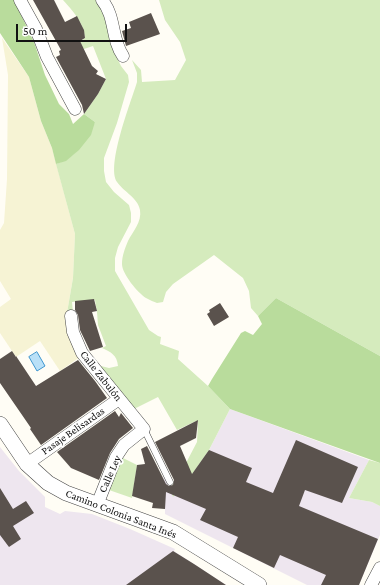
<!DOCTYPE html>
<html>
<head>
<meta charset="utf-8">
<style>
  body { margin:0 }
  #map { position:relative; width:380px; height:585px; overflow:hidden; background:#fffdf5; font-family:"Crimson Pro",serif }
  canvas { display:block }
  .scale { position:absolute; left:16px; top:24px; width:111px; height:18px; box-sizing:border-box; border:2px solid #111; border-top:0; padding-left:5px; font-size:12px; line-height:14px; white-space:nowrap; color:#111; -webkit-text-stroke:3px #fff; paint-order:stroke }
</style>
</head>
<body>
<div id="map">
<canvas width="380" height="585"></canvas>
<div class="scale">50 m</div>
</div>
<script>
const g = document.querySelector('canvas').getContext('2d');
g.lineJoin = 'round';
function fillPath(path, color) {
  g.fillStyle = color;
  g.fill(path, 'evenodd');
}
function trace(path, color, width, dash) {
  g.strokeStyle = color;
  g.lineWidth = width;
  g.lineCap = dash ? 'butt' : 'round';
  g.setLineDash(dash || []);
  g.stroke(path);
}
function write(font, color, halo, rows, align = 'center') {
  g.font = font + ' "Crimson Pro",serif';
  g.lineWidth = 4;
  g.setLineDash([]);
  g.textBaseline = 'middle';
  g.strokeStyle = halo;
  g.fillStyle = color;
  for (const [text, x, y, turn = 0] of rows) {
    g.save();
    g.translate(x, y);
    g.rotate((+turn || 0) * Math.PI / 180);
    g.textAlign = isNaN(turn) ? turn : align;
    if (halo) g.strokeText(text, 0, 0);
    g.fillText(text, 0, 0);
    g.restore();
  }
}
const industrial = new Path2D(`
  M230,409l139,51 -20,38 23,4 8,4v29l-21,50h-52l-142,-71v-27l-2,-12 7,14 39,-39z
  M0,447l19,24 26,26v10l15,7 5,-3 27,3 38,15 45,20 -1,2 52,34h-226z`);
const farmland = new Path2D(`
  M2,38l27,39 12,44 11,27 23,86 -2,44 -6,35 13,44 -20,14 -20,-30 -24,16 -16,-24v-26l11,-8 -11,-18v-51l4,-7 3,-44 1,-104z`);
const green = new Path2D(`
  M63,0h36l8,14 6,36 8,16 7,9 1,7 -12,41 -13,35v13l2,11 8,10 15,13 2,8v9l-13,25 -3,11v13l34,59 9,6 3,1 -1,7 19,7 -1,8 30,27 22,23 -21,41 -16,23 -20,24 -3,-8 16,-26 11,-21 1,-20 -2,-1 -19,9 -19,-33 -26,13 -34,-41 3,-3 8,2 9,-2c-1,-11 -7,-14 -16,-18l4,-2 -8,-21 -1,-13 -2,-12 -23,2 1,10 -6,1 6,-35 2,-44 -19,-70c22,-7 28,-23 39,-42l-11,-8 14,-20 8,-15 -13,-33 -9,3 -7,-8h4l4,-3c-1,-15 -12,-27 -22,-38z
  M159,0h221v356l-104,-58 -18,18 -7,-8 -2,-17 -6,-13 -29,-23 -41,29 -7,8 -3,10 -6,1c-3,-1 -7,-3 -11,-5 -8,-5 -24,-24 -24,-34 0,-8 3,-16 6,-23 5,-10 14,-19 12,-31 -2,-12 -16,-18 -23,-28 -11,-17 14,-80 20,-100v-9l-5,-13 9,10 1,12 33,-2 11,-20 -6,-18 -15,-22z
  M121,457l16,8 -5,33 -23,-8z
  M369,460l11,3v43l-8,-4 -23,-4z`);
const forest = new Path2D(`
  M0,0h14l20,42 11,33 14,29 10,10 4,10 11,-10 11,8 -4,13 -12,15 -13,11 -10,3 -4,-16 -11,-27 -12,-44 -29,-44z
  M276,298l104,58v107l-150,-54 -22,-23 4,-7 29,-46 4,-2 8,4 9,-11 -4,-8z`);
const water = new Path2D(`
  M37,352l8,14 -8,5 -8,-14z`);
const building = new Path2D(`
  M33,0h21l11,22 12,-6 7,14 1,8 -5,3 12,25 6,5 -2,3 10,5 -8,15 -14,20 -2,-9 -26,-48 4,-2 -1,-4 2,-1z
  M151,13l9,21 -34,12 -4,-15 9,-3 -2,-6z
  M94,299l3,12 -5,1 11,35 -13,4 -10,-21 -2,-15 -3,-5v-9z
  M220,303l9,14 -15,9 -7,-12 3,-2 -1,-2z
  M12,351l4,6v-1l20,30 42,-26 17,21 12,17 -66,47 -11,-16 1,-1 -31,-45v-24z
  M115,411l4,6 2,-4 12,15 -14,11 -9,14 -11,27 -28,-12 -14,-16z
  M198,420l-2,18 -16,8 12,28 17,-24 43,18 -6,14 27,11 23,-53 62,27 -16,36 -37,-13 -6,16 79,33 -19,46h-38l5,-10 -46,-20 -6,13 -41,-20 5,-11 -38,-17 6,-11 -40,-17 -1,17 -13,-1 1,-5 -21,-7 5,-31 8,-1 -4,-15 6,-3 19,38 3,2 4,-1 1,-5 -19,-38z
  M0,488l13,21 13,-8 8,12 -21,13 8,13 -12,8 -9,-12z
  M173,551l21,13 32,21h-100z`);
const service = new Path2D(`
  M144,429l26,53`);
const minor = new Path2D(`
  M20,0l16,29 11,28 28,52
  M102,0c14,17 9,39 21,56
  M71,316l2,16 9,21 62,76 -20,16 -8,12 -19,48
  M27,464l92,-65
  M371,585l9,-17`);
const tertiary = new Path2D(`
  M0,424l27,40 21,19 18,10 107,39 86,53`);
const streetNames = [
  ["Calle Zabulón",101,376,52],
  ["Pasaje Belisardas",73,431,-35],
  ["Calle Ley",110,474,-66],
  ["Camino Colonia Santa Inés",121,514,21]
];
fillPath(industrial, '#eee6ef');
fillPath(farmland, '#f6f3d4');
fillPath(green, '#d5ebbd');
fillPath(forest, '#b9dc9c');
fillPath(water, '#b9e0f7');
trace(water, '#3f96cf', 1);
fillPath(building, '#5a524d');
trace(service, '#444', 7);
trace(minor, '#444', 13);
trace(tertiary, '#444', 16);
trace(service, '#fff', 6);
trace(minor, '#fff', 12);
trace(tertiary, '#fff', 15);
write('11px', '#111', '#fff', streetNames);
</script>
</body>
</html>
